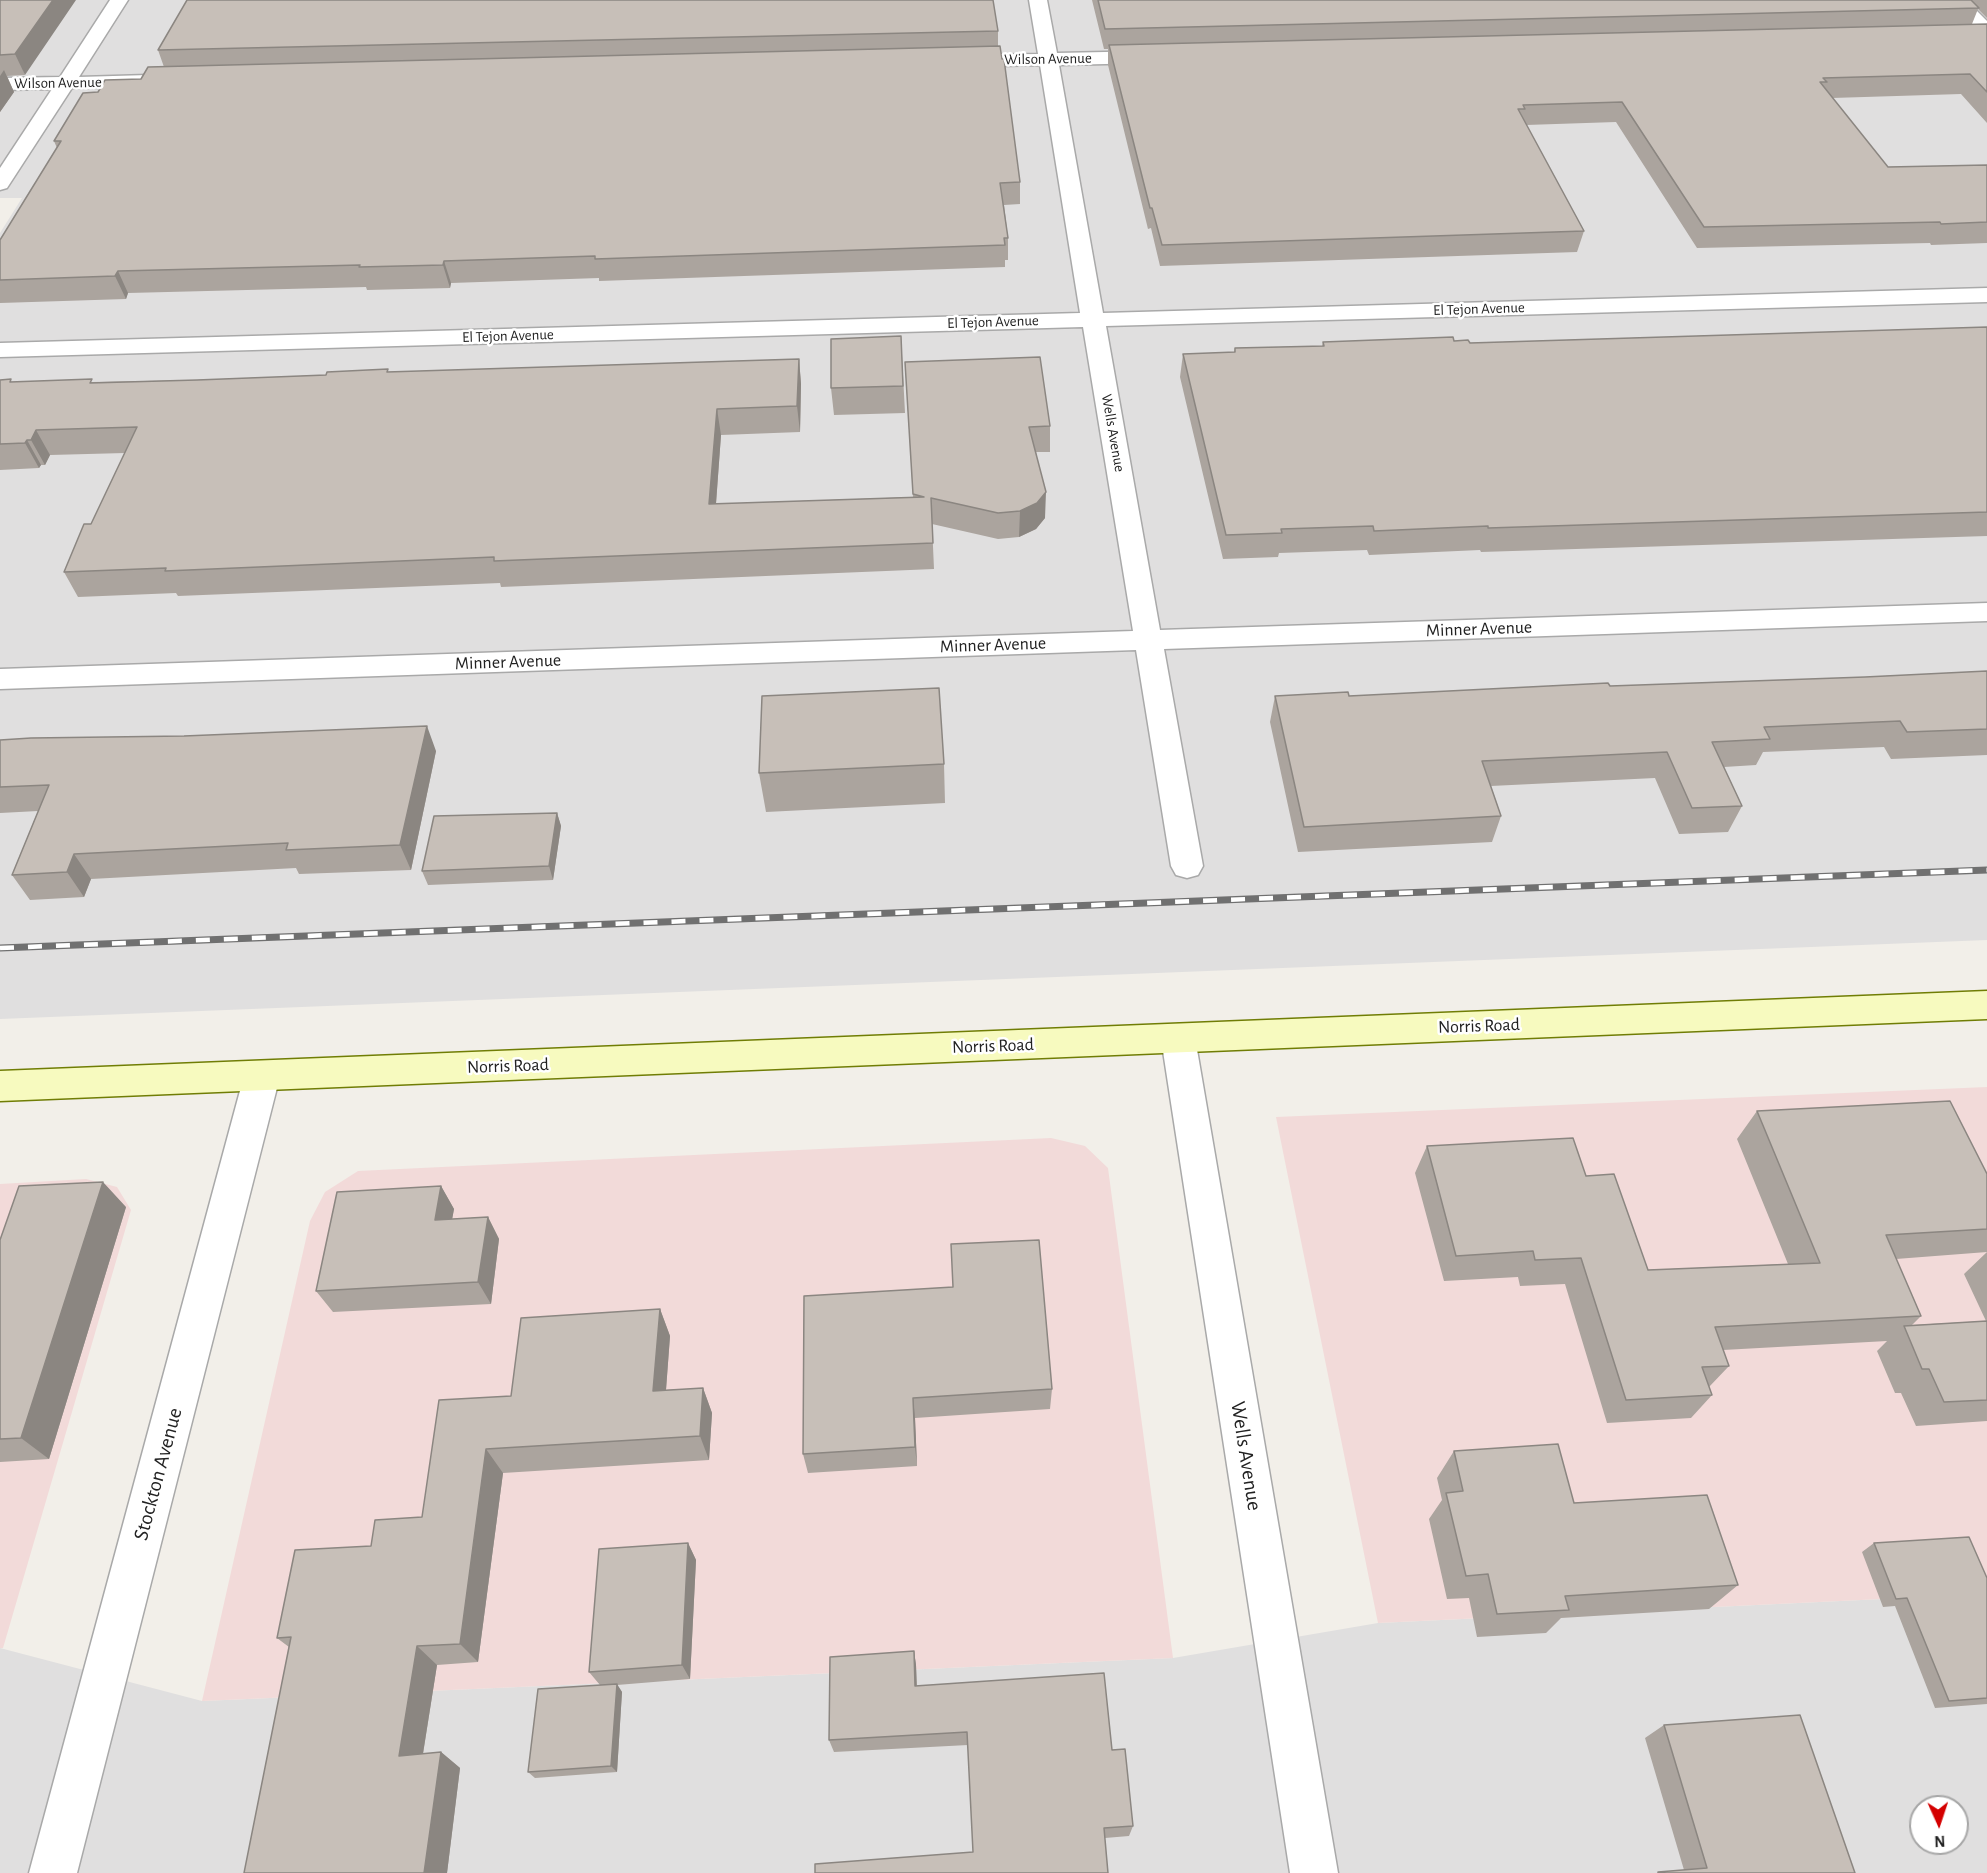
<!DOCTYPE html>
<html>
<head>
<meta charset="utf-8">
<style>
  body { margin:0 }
  #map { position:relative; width:1987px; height:1873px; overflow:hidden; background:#f2efe9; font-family:"Alegreya Sans",sans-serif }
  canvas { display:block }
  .north { position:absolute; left:1909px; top:1795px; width:60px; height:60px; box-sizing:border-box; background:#fff; border:2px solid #a7a7a7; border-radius:50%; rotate:177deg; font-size:16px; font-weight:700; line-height:24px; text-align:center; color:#222 }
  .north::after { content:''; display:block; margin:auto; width:21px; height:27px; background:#d40000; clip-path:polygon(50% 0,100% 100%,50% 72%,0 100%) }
</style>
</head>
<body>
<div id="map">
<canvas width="1987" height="1873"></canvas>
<div class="north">N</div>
</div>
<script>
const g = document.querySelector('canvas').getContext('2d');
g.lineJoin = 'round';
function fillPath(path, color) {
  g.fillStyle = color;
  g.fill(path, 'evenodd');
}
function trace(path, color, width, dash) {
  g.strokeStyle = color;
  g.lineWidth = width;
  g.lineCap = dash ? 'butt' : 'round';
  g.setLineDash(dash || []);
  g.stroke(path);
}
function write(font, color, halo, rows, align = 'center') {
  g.font = font + ' "Alegreya Sans",sans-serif';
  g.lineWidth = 5;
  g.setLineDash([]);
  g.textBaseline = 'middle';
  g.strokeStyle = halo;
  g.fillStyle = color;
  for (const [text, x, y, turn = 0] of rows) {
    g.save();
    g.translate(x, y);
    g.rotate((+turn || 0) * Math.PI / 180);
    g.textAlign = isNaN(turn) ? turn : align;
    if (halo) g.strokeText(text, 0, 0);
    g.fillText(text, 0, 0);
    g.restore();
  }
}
const residential = new Path2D(`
  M0,0h1987v940l-1987,79v-786l22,-35h-22z
  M1987,1594v279h-1987v-225l202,53 971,-43 205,-35zM1921,1807h36v36h-36z`);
const commercial = new Path2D(`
  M1987,1087v507l-609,29 -102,-506z
  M1051,1138l34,8 23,22 65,490 -971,43 108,-480 15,-29 33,-21z
  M86,1179l31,8 14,23 -128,438h-3v-464z`);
const street = new Path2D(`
  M110,0h18l-49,77 69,-2 7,2 3,4 -3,4 -7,2 -76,1 -65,100 -7,2v-22l52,-79 -52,1v-12l60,-1z
  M1029,0h18l10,53 96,-2 7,2 2,4 -2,4 -7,2 -94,2 44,248 884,-25v14l-881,24 54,304 827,-27v18l-823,28 39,217 -5,9 -11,3 -11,-3 -5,-9 -35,-216 -1136,39v-20l1133,-38 -50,-304 -1083,30v-14l1080,-30 -40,-248 -81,2 -7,-2 -2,-4 2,-4 7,-2 79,-1z
  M1947,0h19l21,21v16l-7,-2z
  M1178,1024l12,4 5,10 143,835h-48l-129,-835 5,-10z
  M262,1061l12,5 6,10 -203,797h-48l215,-797 6,-10z`);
const secondary = new Path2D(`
  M1987,991v28l-1987,82v-30z`);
const rail = new Path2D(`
  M0,948l1987,-78`);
const wall = new Path2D(`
  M0,0l25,75 -18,1 7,16 -14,20z
  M1092,0h895v18l-9,-9 -6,15h15v99l-26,-29 -129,4 56,69 99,-2v78l-56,2 -1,-2 -233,5 -81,-126 -90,3 58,106 -7,21 -417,14 -9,-38 -3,1 -40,-164v-16h-4z
  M998,31v15l22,136v22l-16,1 4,33v22h-3v7l-406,14v-3l-148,5 -1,5 -83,2 -1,-3 -238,6 -2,6 -126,4v-23l57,-132 -3,-7 44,-49 43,-13 23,-12 -6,-17z
  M1987,327v209l-506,16 -1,-2 -111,5 -2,-5 -88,3 -1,4 -55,2 -43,-182 3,-23 51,-2 1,-4 87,-2 1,-4 131,-1 16,2z
  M901,336l4,77 -71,2 -3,-27z
  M799,359l2,25 -1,48 -79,3 -5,69 197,-7 -8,-135 145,64v26h-14l9,66 -9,11 -17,8 -21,2 -66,-15 2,45 -433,18 -1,-4 -322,13 -2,-3 -98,4 -14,-25 27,-48 34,-71 -75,2 -5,10h-4l-2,3 -39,2v-90l13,2h80l104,-2 129,-5 63,-3z
  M1987,671v84l-96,4 -7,-12 -121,5 -7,13 -32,2 18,39 -14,26 -49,2 -24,-56 -164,8 10,30 -9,26 -194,10 -28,-130 5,-26h74l516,-19z
  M0,740l436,11 -25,119 -112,4 -3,-6 -205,11 -7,18 -54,3 -18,-25 26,-64 -38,2z
  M944,764l1,39 -179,9 -7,-39z
  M557,813l4,13 -8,54 -125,5 -6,-14z
  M1757,1111l230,63v78l-91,7 25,57 -9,9 74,-4 -22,-47 23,-22v169l-71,5 -15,-33h-6l-18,-42 10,-10 -164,9 6,16 -20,21 3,8 -21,23 -84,5 -42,-139 -45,2 -2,-9 -74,4 -29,-108 12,-27 159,30 62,94 140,-6 -51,-125z
  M441,1186l13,23 -2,10 36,-2 11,22 -8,65 -158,8 -17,-21z
  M126,1207l-77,252 -49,3v1v-223z
  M804,1296l248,93 -2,20 -135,9 2,48 -109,7 -5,-19z
  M660,1309l10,27 -4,54 37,-2 9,25 -3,47 -206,13 -25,189 -41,3 -14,89 18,-2 19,16 -13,105h-203l45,-226 -12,-9 94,-92 51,-29 89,-121z
  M1454,1451l120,52 164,82 -29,24 -148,9 -15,15 -69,4 -8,-39 -22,1 -18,-80 13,-19 -5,-22z
  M688,1543l8,17 -6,119 -73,6 5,7 -5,80 -82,6 -7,-6 72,-87 -11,-13z
  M1874,1543l113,35v126l-52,4 -40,-102 -12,1 -21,-55z
  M914,1651l2,14 1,21 195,64 21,76 -4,10 -24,2 -137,-93 -134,7 -5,-12z
  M1664,1725l191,148h-198l27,-3 -39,-132z`);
const shadedWall = new Path2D(`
  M53,0h23l-51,75 -10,-21z
  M4,70l10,22 -14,20v-36z
  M444,261l7,22 -1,5 -7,-23z
  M118,271l10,22 -2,6 -11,-23z
  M799,359l2,25 -1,48 -3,-26z
  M717,409l4,26 -7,95 -5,-26z
  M36,430l14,25 -5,10 -14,-25z
  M27,440l14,25 -2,3 -14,-25z
  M1046,492l-1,26 -9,11 -17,8 1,-26z
  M427,726l9,25 -25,119 -11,-25z
  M557,813l4,13 -8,54 -4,-14z
  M74,854l17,25 -7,18 -17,-25z
  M103,1182l23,25 -77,252 -28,-21z
  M441,1186l13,23 -6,33 -13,-22z
  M488,1217l11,22 -8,65 -13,-22z
  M660,1309l10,27 -6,80 -11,-25z
  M703,1388l9,25 -3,47 -9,-24z
  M913,1398l2,20 2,48 -2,-19z
  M486,1449l17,24 -25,189 -18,-18z
  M688,1543l8,17 -6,119 -8,-14z
  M417,1646l20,19 -17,107 -21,-16z
  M914,1651l2,14 1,34 -2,-13z
  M617,1684l5,8 -5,80 -6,-6z
  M441,1752l19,16 -13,105h-23z`);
const building = new Path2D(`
  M0,0h53l-38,54 -15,1z
  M187,0h806l5,31 -840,19z
  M1098,0h873l8,8 -874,21z
  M1987,24v68l-17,-18 -147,4 4,4h-7l68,85 99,-2v57l-46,2 -1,-2 -236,5 -82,-125 -99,3 2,4h-7l66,122 -422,14 -10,-37h-2l-41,-163z
  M1000,46l2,13h2l16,123 -20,1 8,55h-4l1,7 -410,14v-3l-151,5 -1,4 -84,2 1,-2 -242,6 -3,5 -115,4v-40l61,-99h-7l29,-48 15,-1 7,-12 36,-1 7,-12z
  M1987,327v185l-499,16v-2l-114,5 -1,-5 -92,3 1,4 -56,2 -43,-181 52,-2v-4l89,-2 -1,-4 130,-5 1,4 14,-1 2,3z
  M901,336l2,50 -72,2v-49z
  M1040,357l10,69 -21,1 17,65 -9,11 -17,8 -22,2 -67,-15 2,45 -439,18v-4l-329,14 1,-3 -102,4 20,-48h7l46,-97 -101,3 -5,10h-4l-2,3 -25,1v-64l11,-1 -1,3 82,-3 -2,4 107,-3 129,-5 1,-3 61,-3 -1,3 412,-13 -2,47 -80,3 -8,95 215,-7 -11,-3 -8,-132z
  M1987,671v58l-80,3 -7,-11 -136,6 6,12 -58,3 30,64 -50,2 -25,-56 -185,9 19,55 -197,11 -29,-131 73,-4 1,4 259,-13 2,3 255,-9z
  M939,688l5,76 -185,9 3,-77z
  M427,726l-27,119 -114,5 2,-7 -214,11 -7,18 -55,3 37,-90 -49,2v-47l31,-2 153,-2z
  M557,813l-8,53 -127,5 12,-55z
  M1950,1101l37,73v55l-101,6 35,81 -206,11 14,39 -27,1 10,28 -86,5 -45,-142 -46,2 -2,-9 -77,5 -29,-110 146,-8 13,38 28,-2 34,96 172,-7 -63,-152z
  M103,1182l-82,256 -21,1v-199l19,-54z
  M441,1186l-6,34 53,-3 -10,65 -162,9 21,-99z
  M1039,1240l13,149 -139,9 2,49 -112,7 1,-158 149,-9 -2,-43z
  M660,1309l-7,82 50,-3 -3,48 -214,13 -26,195 -43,2 -18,110 42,-4 -17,121h-180l47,-236 -14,1 18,-88 76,-4 4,-26 47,-3 17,-117 72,-4 10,-78z
  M1987,1321v79l-43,2 -15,-33h-7l-18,-43z
  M1558,1444l16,59 133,-8 31,90 -173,11 4,14 -72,4 -9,-40 -22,2 -20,-83 17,-2 -9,-40z
  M1969,1537l18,41v120l-38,3 -42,-103 -11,1 -22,-56z
  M688,1543l-6,122 -93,7 10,-123z
  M914,1651l1,35 189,-13 8,77 13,-1 8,77 -29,2 4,45h-293v-9l158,-12 -6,-120 -138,8 1,-83z
  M617,1684l-6,82 -83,6 10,-83z
  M1800,1715l55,158h-197v-1l49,-4 -43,-143z`);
const farStreetnames = [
  ["Wilson Avenue",1048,59,-1],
  ["Wilson Avenue",58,83,-1],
  ["El Tejon Avenue",1479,309,-2],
  ["El Tejon Avenue",993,322,-2],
  ["El Tejon Avenue",508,336,-2],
  ["Wells Avenue",1113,433,80]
];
const streetNames = [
  ["Minner Avenue",1479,629,-2],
  ["Minner Avenue",993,645,-2],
  ["Minner Avenue",508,662,-2],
  ["Norris Road",1479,1026,-2],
  ["Norris Road",993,1046,-2],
  ["Norris Road",508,1066,-2]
];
const nearStreetnames = [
  ["Wells Avenue",1246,1456,81],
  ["Stockton Avenue",158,1474,-75]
];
fillPath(residential, '#e0dfdf');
fillPath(commercial, '#f2dad9');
trace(street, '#a9a9a9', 3);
trace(secondary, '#707d05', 3);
fillPath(street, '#fff');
fillPath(secondary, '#f7fabf');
trace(rail, '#707070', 7);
trace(rail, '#fff', 4.5, [14]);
fillPath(wall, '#aba49e');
fillPath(shadedWall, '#8b8681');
fillPath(building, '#c7bfb8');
trace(building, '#8b8681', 1.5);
write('15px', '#222', '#fff', farStreetnames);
write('18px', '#222', '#fff', streetNames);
write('21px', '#222', '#fff', nearStreetnames);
</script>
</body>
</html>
